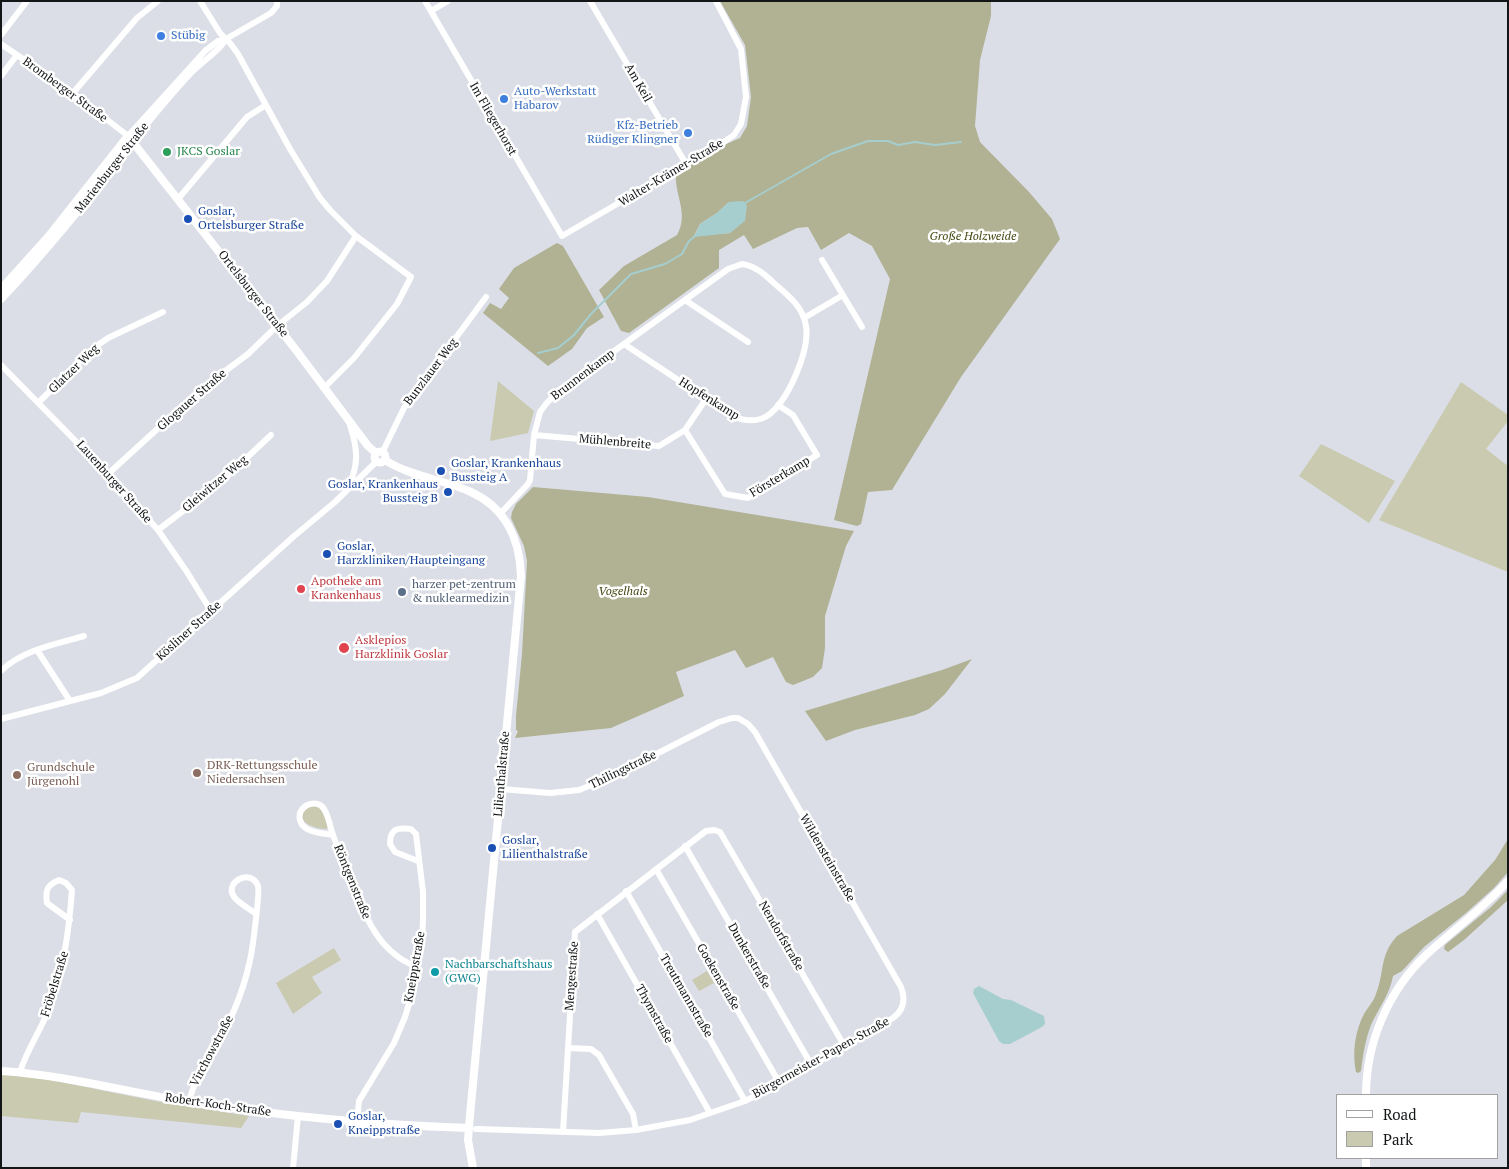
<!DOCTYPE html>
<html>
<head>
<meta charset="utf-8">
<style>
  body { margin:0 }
  #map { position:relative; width:1509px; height:1169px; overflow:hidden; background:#dbdee6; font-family:"PT Serif",serif }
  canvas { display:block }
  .frame { position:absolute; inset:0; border:2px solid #131517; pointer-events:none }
  .legend { position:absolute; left:1336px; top:1094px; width:162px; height:65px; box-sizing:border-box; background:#fff; border:1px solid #a1a1a2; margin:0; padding:6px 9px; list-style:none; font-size:15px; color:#131517 }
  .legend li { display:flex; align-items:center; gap:10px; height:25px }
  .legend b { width:25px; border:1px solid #a1a1a2 }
</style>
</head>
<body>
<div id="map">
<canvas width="1509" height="1169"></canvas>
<div class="frame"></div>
<ul class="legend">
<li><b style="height:6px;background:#fff"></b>Road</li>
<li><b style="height:14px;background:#c9caaf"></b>Park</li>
</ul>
</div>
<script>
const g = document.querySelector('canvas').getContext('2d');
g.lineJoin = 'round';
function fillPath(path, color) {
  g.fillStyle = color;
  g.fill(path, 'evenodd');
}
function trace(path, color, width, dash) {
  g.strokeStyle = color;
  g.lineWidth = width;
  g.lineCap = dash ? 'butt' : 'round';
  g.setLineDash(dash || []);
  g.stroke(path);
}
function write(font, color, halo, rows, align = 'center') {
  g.font = font + ' "PT Serif",serif';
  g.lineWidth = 5;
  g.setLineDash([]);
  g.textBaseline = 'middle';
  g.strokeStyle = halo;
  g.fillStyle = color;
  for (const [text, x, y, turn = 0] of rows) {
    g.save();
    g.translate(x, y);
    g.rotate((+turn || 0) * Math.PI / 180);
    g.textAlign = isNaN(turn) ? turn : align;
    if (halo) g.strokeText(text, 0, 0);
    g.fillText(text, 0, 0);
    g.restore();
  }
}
const green = new Path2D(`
  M498,381l36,30 -6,22 -38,8z
  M1461,382l47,33v6l-22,28 22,17v106l-129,-52z
  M1321,444l74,37 -26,42 -70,-47z
  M311,806c12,0 14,11 17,21l-2,2c-14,0 -37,-11 -15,-23z
  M334,948l7,12 -29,17 10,16 -29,21 -17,-31z
  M707,971l7,12 -15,8 -7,-11z
  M1,1074h20l134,27 94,15 -8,12 -160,-16 -3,11 -77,-7z`);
const forest = new Path2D(`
  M720,1h271v15l-11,44 -5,66 5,16 49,50 23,27 8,20 -99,138 -69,113 -24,2 -6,28 -1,4 -4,2 -23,-6 56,-241 -18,-33 -23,-13 -28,17 -13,-23 -11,1 -44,21 -9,-14 -25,15v18l-90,65 -8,-2 -22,-41 25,-24 53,-31c12,-21 -2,-39 -1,-59l7,-7 39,-23 18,-8 7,-12 4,-29 -6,-52zM729,202l1,31 -36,3 6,-12 17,-11z
  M557,243l6,3 41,71 -17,11 -15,21 -24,17 -65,-53 7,-10 11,6 8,-11 -10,-9 15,-21z
  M533,487l115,10 206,34 -8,15 -21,70v32l-3,20 -9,9 -20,8 -7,-3 -13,-25 -27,11 -11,-18 -59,22 8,24 -73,32 -96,10 3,-7 -2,-1v-14l6,-62 5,-93 -3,-15 -13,-28 1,-6 4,-8z
  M972,659l-27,35 -16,15 -14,6 -60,15 -29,11 -21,-30 137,-41z
  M1508,839v33l-14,16 -28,25 -42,34 -22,24 -9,5c-3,18 -15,33 -22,49 -6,15 -8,31 -10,46l-3,2 -2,-1c-4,-19 -1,-41 8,-58 4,-7 10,-13 12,-20 9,-23 3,-38 21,-58l67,-41 31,-35z
  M1508,890v10l-44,40 -16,12 -4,-3 1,-4 46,-38z`);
const water = new Path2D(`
  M743,201l4,4 -2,16 -15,12 -36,4 6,-13 17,-11 12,-11z
  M979,986l24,13 8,1 33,16 1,8 -3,3 -32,17h-7l-4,-3 -26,-48 1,-4z`);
const stream = new Path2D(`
  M745,203l86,-49 37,-13h20l10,4 17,-3 20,3 26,-3
  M538,353l20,-5 16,-13 17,-21 40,-40 34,-10 17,-10 7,-13 6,-5`);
const minor = new Path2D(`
  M200,1l20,32 10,10 8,11 52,95 30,49 11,13 25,25 55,41 -14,27 -43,54 -30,30
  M425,1l137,235 160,-93 12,-8 7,-11 5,-27 -5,-48 -25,-48
  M590,1l96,163
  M431,11l17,-10
  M1,35l26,-34
  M1,44l72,49 55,43 77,-85 13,-10 8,-2 45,-26 6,-7v-5
  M1,76l16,-21
  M73,93l64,-75 21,-17
  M133,141c19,-23 38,-47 59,-69 9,-10 29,-22 34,-33
  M178,199l69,-82 19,-12
  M822,260l40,67
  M742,264c14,2 23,11 33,20 14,12 28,23 31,42 4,24 -18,76 -39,90 -10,6 -22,5 -33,1l-110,-73 104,-75z
  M685,300l63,42
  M804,318l39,-23
  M1,365l107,109 50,56 29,42 24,39
  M39,402l56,-55 13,-9 55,-26
  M685,430l40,64 23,4 69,-43 -24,-40 -15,-10
  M534,435l125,11 26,-16 21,-31
  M383,451l21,-43 82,-111
  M108,474l92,-84 48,-36 29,-28 30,-24 20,-21 29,-45
  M348,488c11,-24 10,-38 2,-63
  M500,514l28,-30 2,-4 4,-45 6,-23 6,-8 12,-13 66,-47
  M158,530l63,-48 50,-47
  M37,650l33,51
  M1,671c21,-21 55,-27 83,-35
  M1,719l100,-26 36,-15 156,-141 42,-35 42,-41
  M333,835c-11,-2 -30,-2 -33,-15 -4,-14 17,-23 24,-11 5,8 6,18 9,26 6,16 12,31 19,46 11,28 20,57 45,75 6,5 14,8 20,12
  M685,846l127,220
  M656,869l124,215
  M626,891l119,210
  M597,914l113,199
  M568,1048l23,1 8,6 34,59 3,16
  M20,1072c7,-23 22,-43 30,-66 14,-38 19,-76 22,-116l-6,-7 -7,-3c-12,5 -14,10 -12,23l23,17
  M189,1102c6,-27 24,-47 36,-72 13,-26 24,-57 28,-87 1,-9 7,-51 5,-57 -7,-19 -36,-3 -23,12 5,6 15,11 21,16
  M357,1122l2,-21 35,-58 11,-26 8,-26 9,-48 1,-24v-27l-7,-58 -5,-5c-14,-2 -21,0 -21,15l5,8 23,9
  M476,1129l123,4 37,-3 54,-10 55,-19 35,-17 113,-66c11,-8 13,-18 8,-31l-146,-255 -7,-8 -10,-6h-6l-13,4 -110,56 -30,12 -29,3 -49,-4
  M563,1132l12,-200 131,-101 8,-1 6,2 125,215
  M293,1168l5,-52`);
const tertiary = new Path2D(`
  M1,289l47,-52 80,-101 168,214 72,96 8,7
  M1,299c47,-50 90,-103 132,-158
  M374.5 457a5.5 5.5 0 1 1 11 0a5.5 5.5 0 1 1-11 0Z
  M385,460c26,17 58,19 86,32 35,16 49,48 50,84l-51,539 -2,25 5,28
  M1,1071c64,4 125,21 188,31 93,14 187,23 280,26
  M1366,1095c0,-52 22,-104 60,-140 27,-25 57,-46 82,-74
  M1366,1158v10`);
const markers = [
  [161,36,5,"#3f7fe0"],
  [504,99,5,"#3f7fe0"],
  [688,133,5,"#3f7fe0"],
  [167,152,5,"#2e9e5b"],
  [188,219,5,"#1a4fb4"],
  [441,471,5,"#1a4fb4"],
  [448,492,5,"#1a4fb4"],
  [327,554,5,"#1a4fb4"],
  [301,589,5,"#e0444e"],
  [402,592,5,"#5c6f8a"],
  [344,648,6,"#e0444e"],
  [197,773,5,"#8d6e63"],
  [17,775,5,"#8d6e63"],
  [492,848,5,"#1a4fb4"],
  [435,972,5,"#0f9aa8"],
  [338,1124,5,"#1a4fb4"]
];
const shopNames = [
  ["Stübig",171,36],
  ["Auto-Werkstatt",514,92],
  ["Habarov",514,106],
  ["Kfz-Betrieb",678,126,"right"],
  ["Rüdiger Klingner",678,140,"right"]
];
const streetNames = [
  ["Am Keil",638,83,60],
  ["Bromberger Straße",65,90,36],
  ["Im Fliegerhorst",493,119,60],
  ["Marienburger Straße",112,168,-52],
  ["Walter-Krämer-Straße",671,173,-31],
  ["Ortelsburger Straße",253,294,52],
  ["Glatzer Weg",74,369,-44],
  ["Bunzlauer Weg",431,372,-53],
  ["Brunnenkamp",583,375,-37],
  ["Hopfenkamp",709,399,32],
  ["Glogauer Straße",192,400,-41],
  ["Mühlenbreite",615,442,5],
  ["Försterkamp",780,477,-31],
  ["Lauenburger Straße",114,482,48],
  ["Gleiwitzer Weg",215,484,-40],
  ["Kösliner Straße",189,631,-42],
  ["Thilingstraße",623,770,-26],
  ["Lilienthalstraße",502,774,-85],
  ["Wildensteinstraße",827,858,60],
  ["Röntgenstraße",352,882,68],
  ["Nendorfstraße",781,936,60],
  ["Dunkerstraße",749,956,60],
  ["Kneippstraße",415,967,-80],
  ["Mengestraße",572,976,-86],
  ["Goekenstraße",718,977,60],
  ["Fröbelstraße",55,984,-73],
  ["Treutmannstraße",686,996,60],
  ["Thymstraße",654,1014,61],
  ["Virchowstraße",212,1051,-62],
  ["Bürgermeister-Papen-Straße",821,1058,-29],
  ["Robert-Koch-Straße",218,1105,8]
];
const leisureNames = [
  ["JKCS Goslar",177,152]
];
const transitNames = [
  ["Goslar,",198,212],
  ["Ortelsburger Straße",198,226],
  ["Goslar, Krankenhaus",451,464],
  ["Bussteig A",451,478],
  ["Goslar, Krankenhaus",438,485,"right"],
  ["Bussteig B",438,499,"right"],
  ["Goslar,",337,547],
  ["Harzkliniken/Haupteingang",337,561],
  ["Goslar,",502,841],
  ["Lilienthalstraße",502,855],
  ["Goslar,",348,1117],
  ["Kneippstraße",348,1131]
];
const parkNames = [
  ["Große Holzweide",973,237],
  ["Vogelhals",623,592]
];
const healthNames = [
  ["Apotheke am",311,582],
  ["Krankenhaus",311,596],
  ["Asklepios",355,641],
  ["Harzklinik Goslar",355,655]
];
const serviceNames = [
  ["harzer pet-zentrum",412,585],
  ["& nuklearmedizin",412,599]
];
const educationNames = [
  ["DRK-Rettungsschule",207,766],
  ["Niedersachsen",207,780],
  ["Grundschule",27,768],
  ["Jürgenohl",27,782]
];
const cultureNames = [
  ["Nachbarschaftshaus",445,965],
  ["(GWG)",445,979]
];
fillPath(green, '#c9caaf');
fillPath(forest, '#b0b293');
fillPath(water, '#a6cecf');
trace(stream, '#a6cecf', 2);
trace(minor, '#fff', 6);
trace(tertiary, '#fff', 8);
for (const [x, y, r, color] of markers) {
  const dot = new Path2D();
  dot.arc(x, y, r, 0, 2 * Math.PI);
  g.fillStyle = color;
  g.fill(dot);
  trace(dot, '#fff', 2);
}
write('12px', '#366cbe', '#fff', shopNames, 'left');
write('12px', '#131517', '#fff', streetNames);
write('12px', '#27864d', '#fff', leisureNames, 'left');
write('12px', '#164399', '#fff', transitNames, 'left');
write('italic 12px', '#484914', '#fff', parkNames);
write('12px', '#be3a42', '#fff', healthNames, 'left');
write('12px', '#4e5e75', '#fff', serviceNames, 'left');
write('12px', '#785e54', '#fff', educationNames, 'left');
write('12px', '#0d838f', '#fff', cultureNames, 'left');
</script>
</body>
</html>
